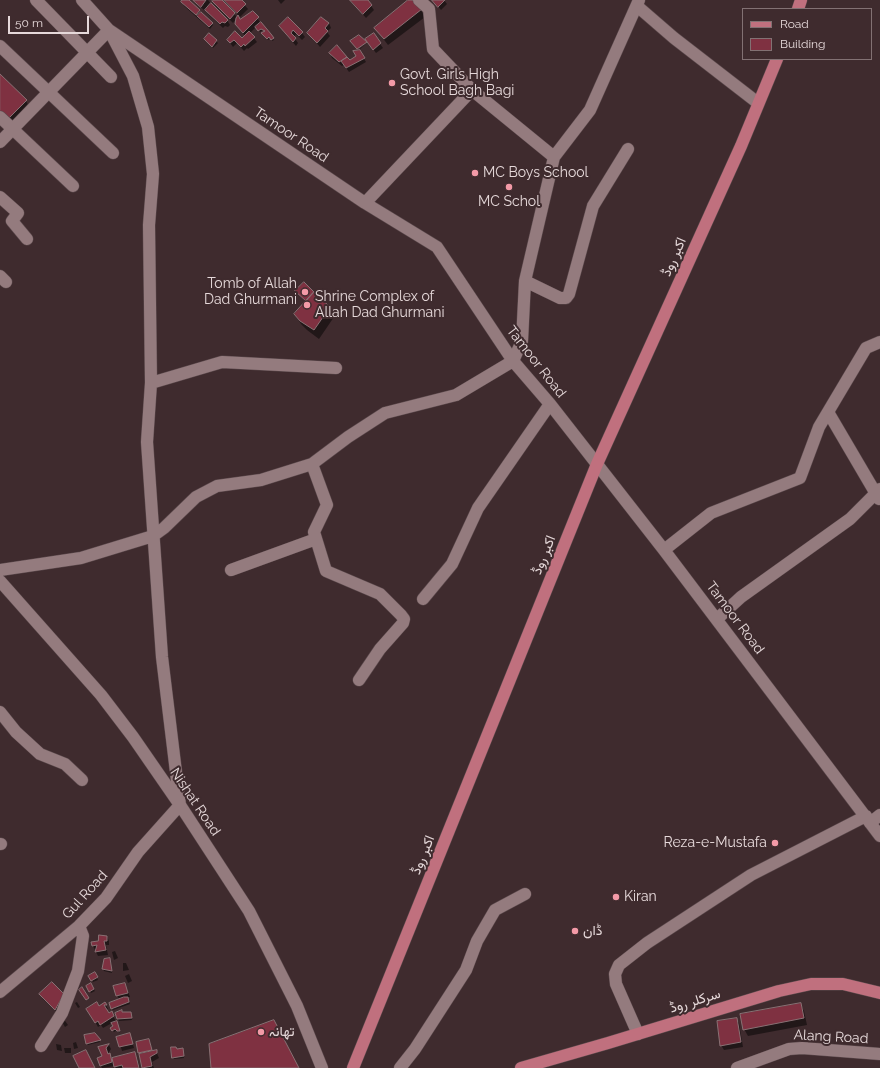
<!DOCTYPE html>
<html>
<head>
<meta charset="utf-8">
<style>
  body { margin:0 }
  #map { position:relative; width:880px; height:1068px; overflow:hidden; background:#3f2b2e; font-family:Raleway,sans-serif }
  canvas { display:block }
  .legend { position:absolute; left:742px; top:8px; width:130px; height:52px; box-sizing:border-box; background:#3f2b2e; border:1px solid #827173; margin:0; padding:5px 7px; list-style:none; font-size:12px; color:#e6d9da }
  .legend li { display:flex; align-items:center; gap:8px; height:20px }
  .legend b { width:20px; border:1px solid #827173 }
  .scale { position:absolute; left:8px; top:16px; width:81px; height:18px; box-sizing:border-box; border:2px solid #e6d9da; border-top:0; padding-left:5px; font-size:12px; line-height:14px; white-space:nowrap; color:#e6d9da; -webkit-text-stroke:3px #3f2b2e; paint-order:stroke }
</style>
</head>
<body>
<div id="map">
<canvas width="880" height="1068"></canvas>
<ul class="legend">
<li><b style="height:5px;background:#c0707e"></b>Road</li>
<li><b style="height:11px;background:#7f3141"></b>Building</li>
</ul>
<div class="scale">50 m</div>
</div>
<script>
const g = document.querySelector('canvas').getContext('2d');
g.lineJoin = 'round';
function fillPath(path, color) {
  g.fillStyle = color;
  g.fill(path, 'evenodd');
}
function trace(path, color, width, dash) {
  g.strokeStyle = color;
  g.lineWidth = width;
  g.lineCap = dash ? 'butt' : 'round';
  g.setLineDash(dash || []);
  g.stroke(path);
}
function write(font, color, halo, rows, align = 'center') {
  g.font = font + ' Raleway,Vazirmatn,sans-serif';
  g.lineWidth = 4;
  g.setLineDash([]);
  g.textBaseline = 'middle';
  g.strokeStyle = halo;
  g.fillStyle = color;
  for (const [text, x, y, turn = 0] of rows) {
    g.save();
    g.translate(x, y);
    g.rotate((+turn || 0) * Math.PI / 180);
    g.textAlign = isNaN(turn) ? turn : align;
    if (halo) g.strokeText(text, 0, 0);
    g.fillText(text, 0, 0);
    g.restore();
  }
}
const shadow = new Path2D(`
  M183,0h4l25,24 1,1 -3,4 -26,-23 -2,-4z
  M192,0h16l3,4 -7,6z
  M214,0h6l20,20 13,-7 21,27 -2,1 -2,-3 -2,2 -4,-5 1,-3 -2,-2 -3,2 -4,-5 -6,6 7,9 -9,7 -1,-1 -3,3 -7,-8 -4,4 -5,-7h14l3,-4 -9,-12v-5l-3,4 -17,-17 -3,-5z
  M222,0h18l8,9 -8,8z
  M278,0h7l-4,4z
  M350,0h17l7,10 -8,8z
  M409,0l12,10 4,7 -37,28 -13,-17z
  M433,0h11l3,4 -6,6z
  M206,11l21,9 3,5 -2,2 -3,-1 -2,2 -14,-13z
  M288,19l14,14 3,4 -3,3 -6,-6 -2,3 4,6 -2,3 -13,-15z
  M329,23l2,5 -4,4 3,4 -10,11 -12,-14z
  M209,34l9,9 -5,5 -8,-9z
  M373,34l10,14 -7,5 -7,-9z
  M367,43l-8,7 7,12 -17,10 -5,-7 -2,1 -10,-8 -2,-5 7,-6 13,14 7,-4 2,-6 -1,-1z
  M0,76l26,25 4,7 -17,17 -13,-13z
  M297,292l32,15 5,10 -15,22 -12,-9 -6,-6 -6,-10 11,-12z
  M107,937l2,4v4h-3l2,10 -10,1 -2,-4 1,-2h-2l-2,-4z
  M115,951l3,7 -4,2 -2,-8z
  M110,959l1,2 1,12 -8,-2 -1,-2 2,-9z
  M123,963h3l3,7 -6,1z
  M95,973l3,7 -5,2 -3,-6z
  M129,974l3,7 -4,2 -3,-7z
  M90,984l5,7 -4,2 -4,-7z
  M125,984l5,13 -3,1 3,6 -17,6 -1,-2 7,-8 -4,-13z
  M63,994l-5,19 -15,-14 -2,-4z
  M77,1002l3,5 -2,1 -3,-5z
  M105,1003l3,6h-2l3,5 2,-1 5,8 4,12 -3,-3 -3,2 -3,-4 3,-2 -2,-3 -9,5 -2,-3 -3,2 -10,-18 11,-2z
  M800,1004l4,7 3,14 -59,11 -4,-7z
  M123,1013h8l1,7 -13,1 -1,-2z
  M63,1018l5,7 -3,2 -4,-7z
  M736,1019l3,4 4,24 -19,3 -3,-5z
  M95,1034l5,8 -12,3 -1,-2z
  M130,1034l4,14 -12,3 -4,-14z
  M149,1040l4,12 3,-1 3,7 -7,4 2,6h-11l-4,-15z
  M76,1042l2,6 -4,1 -1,-6z
  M56,1044l5,1 1,6 -5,-1z
  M109,1045l2,4 -4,6 2,-1 5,8 21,-9 2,5 3,10h-24l-1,-2 -13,2 -1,-3 3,-8 -5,-10z
  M64,1048h7v5h-6z
  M177,1050l6,1 1,7 -10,1 -1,-2z`);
const building = new Path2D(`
  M182,0h7l11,10 -4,5 -15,-13z
  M193,0h13l-5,7z
  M213,0h9l13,13 -5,6 -18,-18z
  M224,0h18l4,4 -9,9z
  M350,0h18l4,5 -9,9z
  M408,0h4l10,9 -38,30 -10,-11z
  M432,0h13l-7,7z
  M211,3l17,17 -3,3 -3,-1 -2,2 -15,-14z
  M253,11l6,6 -16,16 -8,-9 1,-6 2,-3 2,4z
  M201,12l12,11 -4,4 -12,-11z
  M288,17l15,15 -4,4 -6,-6 -2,3 5,5 -3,4 -14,-16z
  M321,17l8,6 -4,5 3,3 -11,12 -10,-10z
  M261,22l10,12 3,4 -3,2 -2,-3 -2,2 -6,-6 4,-2 -4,-2 -3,2 -3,-4z
  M235,31l7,7 7,-7 6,6 -10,9 -1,-2 -3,3 -7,-7 -4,3 -3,-3z
  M209,33l8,7 -5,7 -8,-8z
  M374,33l7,10 -8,7 -8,-11z
  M359,35l8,7 -10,7 -7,-8z
  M337,45l10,12 -8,5 -10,-9z
  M360,50l5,8 -19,10 -5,-7 6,-4 3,3 6,-4 -3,-5z
  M0,74l27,26 -19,19 -8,-8z
  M304,282l10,10 -8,9 -11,-10z
  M314,292l16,15 -16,23 -14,-9 -6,-7z
  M99,935l8,1v5h-3l2,9 -11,2 2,-7 -5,1 -1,-4 7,-1z
  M110,958l2,13 -10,-2 2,-10z
  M95,972l3,5 -7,4 -3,-5z
  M52,982l12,12 -9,16 -16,-16z
  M91,983l3,6 -5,3 -3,-6z
  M125,983l3,10 -12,3 -3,-10z
  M82,987l7,11 -3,2 -7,-10z
  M124,997h4l1,5 -18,7 -2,-6z
  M97,1002l2,4 6,-4 2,3h-3l5,8 3,-2 2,5 -14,9 -2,-4 -3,2 -9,-14z
  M801,1003l3,15 -61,12 -3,-16z
  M122,1010v2h9l1,6 -15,1 -2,-6z
  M737,1018l4,24 -21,4 -3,-25z
  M274,1020l25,48h-88l-2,-24z
  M117,1021l3,10h-3l-2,-2 -3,2 -2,-3 3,-2 -2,-3z
  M95,1033l6,7 -15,4 -2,-9z
  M130,1033l3,11 -14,3 -3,-10z
  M149,1039l3,11 -14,3 -2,-11z
  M109,1044l-3,4 2,6 2,-1 2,9 -12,4 -3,-8 5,-2 -4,-9z
  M171,1047h5l1,2 6,-1 1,8 -12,2z
  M86,1050l9,18h-16l-6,-12z
  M157,1050v3l-7,4 2,9 -10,2 -3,-14z
  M135,1052l4,16h-16l-1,-3 -8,2 -2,-9z`);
const minor = new Path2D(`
  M36,0l75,77
  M82,0l27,30 256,173 72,44 76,114 37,43 114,146 216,286
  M419,0l10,9 4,40 39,41 82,67
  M637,6l37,32 84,65
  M0,46l113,107
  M0,117l73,69
  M0,142l109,-112 24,46 15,51 5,47 -4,51 2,158 -4,59 15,215 18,148 -42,47 -32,46 -27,28 -79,66
  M0,197l18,16 -6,8 15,18
  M365,203l107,-113
  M0,276l6,6
  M525,281l35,17h6l3,-4 24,-88 35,-57
  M151,383l71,-21 114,6
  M828,412l51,87
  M312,464l15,41 -13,27 12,39 54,23 21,21 3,4 -1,4 -23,26 -21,31
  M664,550l47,-37 89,-35 19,-51 47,-79 14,-6
  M0,570l81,-12 72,-22 11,-8 32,-31 21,-11 44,-6 51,-16 36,-27 37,-24 71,-18 57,-34 9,-20 3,-60 29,-124 36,-47 49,-110
  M231,570l85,-31
  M0,581l101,114 32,42 47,68 69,106 48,95 25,62
  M423,599l29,-35 26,-56 72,-104
  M717,619l24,-22 109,-78 30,-30
  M0,712l16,20 24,22 25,10 17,16
  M870,823l10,-8
  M0,844h1
  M638,1034l-22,-50 -1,-10 4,-9 28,-22 104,-68 115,-59
  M41,1046l21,-33 16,-42 5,-35 -4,-10
  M400,1068l15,-19 51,-79 11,-29 18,-31 30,-16
  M737,1068l52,-19 13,-1 78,6`);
const major = new Path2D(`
  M798,9l3,-9
  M353,1068l244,-604 144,-318 36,-87
  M521,1068l87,-25 171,-52 32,-7h32l37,9`);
const markers = [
  [392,83,4,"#f39aa7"],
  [475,173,4,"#f39aa7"],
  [509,187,4,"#f39aa7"],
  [305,292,4,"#f39aa7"],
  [307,305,4,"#f39aa7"],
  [775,843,4,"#f39aa7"],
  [616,897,4,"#f39aa7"],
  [575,931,4,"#f39aa7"],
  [261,1032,4,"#f39aa7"]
];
const poiNames = [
  ["Govt. Girls High",400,75],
  ["School Bagh Bagi",400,91],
  ["MC Boys School",483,173],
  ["MC Schol",509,202,"center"],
  ["Tomb of Allah",297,284,"right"],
  ["Dad Ghurmani",297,300,"right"],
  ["Shrine Complex of",315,297],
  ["Allah Dad Ghurmani",315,313],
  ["Reza-e-Mustafa",767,843,"right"],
  ["Kiran",624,897],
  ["ڈان",583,931],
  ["تھانہ",269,1032]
];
const streetNames = [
  ["Tamoor Road",291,135,34],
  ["اکبر روڈ",674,257,-66],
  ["Tamoor Road",536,362,52],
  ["اکبر روڈ",544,555,-68],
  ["Tamoor Road",735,618,53],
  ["Nishat Road",195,802,56],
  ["اکبر روڈ",423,855,-68],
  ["Gul Road",85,895,-48],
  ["سرکلر روڈ",695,1001,-17],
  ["Alang Road",831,1037,3]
];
fillPath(shadow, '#0007');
fillPath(building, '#7f3141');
trace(building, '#897174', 1);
trace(minor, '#5c4a4d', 13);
trace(major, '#5c4a4d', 13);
trace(minor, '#947b7e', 12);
trace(major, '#c0707e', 12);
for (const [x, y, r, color] of markers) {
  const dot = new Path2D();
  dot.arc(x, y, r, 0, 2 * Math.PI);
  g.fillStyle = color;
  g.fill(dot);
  trace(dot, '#3f2b2e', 1.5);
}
write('14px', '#e6d9da', '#3f2b2e', poiNames, 'left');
write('14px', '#e6d9da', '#3f2b2e', streetNames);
</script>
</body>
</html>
